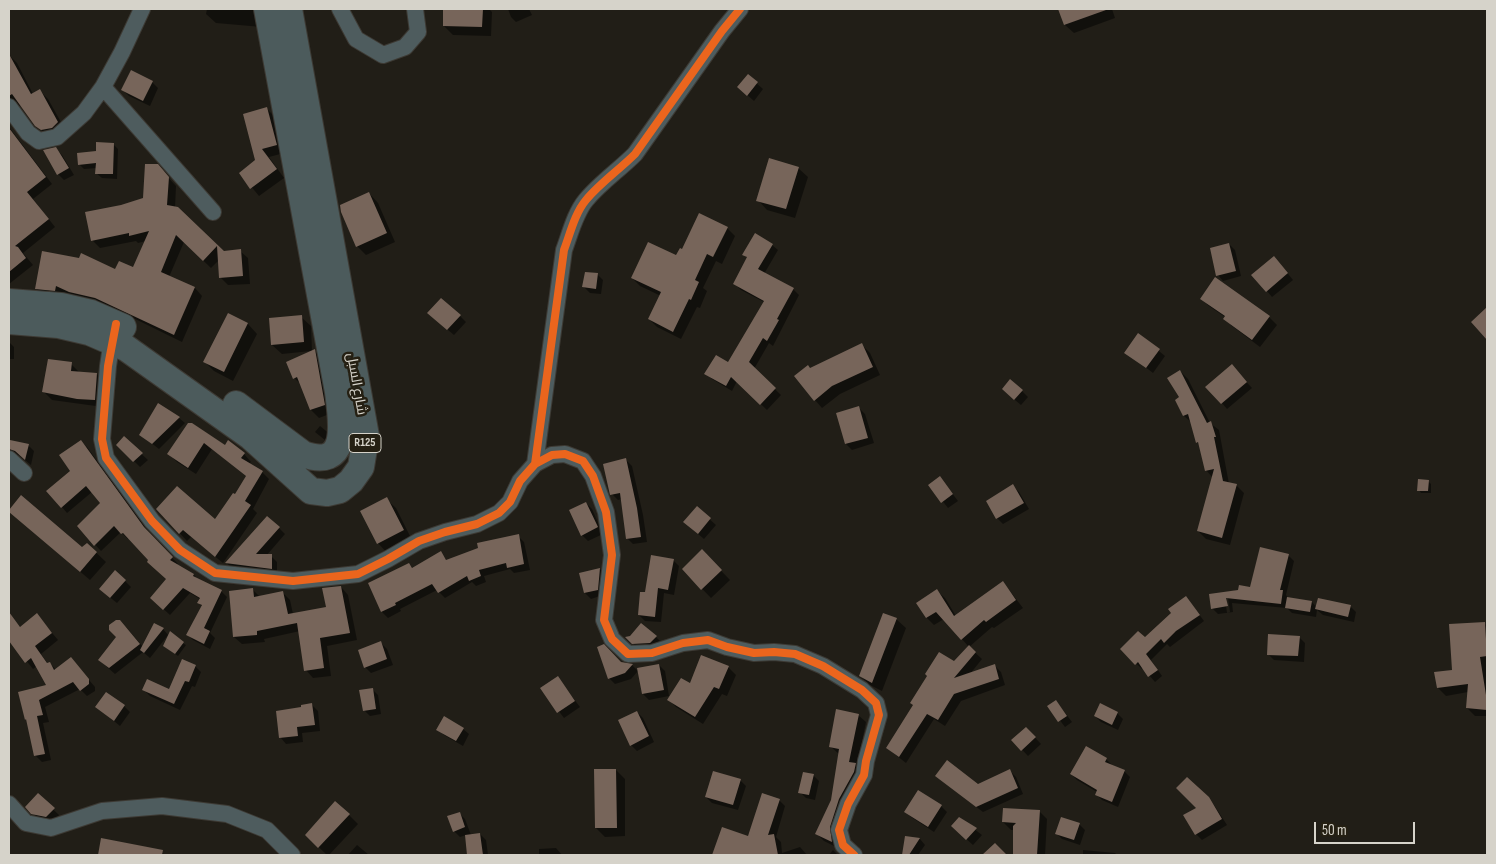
<!DOCTYPE html>
<html>
<head>
<meta charset="utf-8">
<style>
  body { margin:0 }
  #map { position:relative; width:1496px; height:864px; overflow:hidden; background:#211e17; font-family:"Sofia Sans Condensed",sans-serif }
  canvas { display:block }
  .frame { position:absolute; inset:0; border:10px solid #d6d3ca; pointer-events:none }
  .scale { position:absolute; left:1314px; top:822px; width:101px; height:22px; box-sizing:border-box; border:2px solid #d6d3ca; border-top:0; padding-left:6px; font-size:15px; line-height:18px; white-space:nowrap; color:#d6d3ca; -webkit-text-stroke:4px #252013; paint-order:stroke }
</style>
</head>
<body>
<div id="map">
<canvas width="1496" height="864"></canvas>
<div class="frame"></div>
<div class="scale">50 m</div>
</div>
<script>
const g = document.querySelector('canvas').getContext('2d');
g.lineJoin = 'round';
function fillPath(path, color) {
  g.fillStyle = color;
  g.fill(path, 'evenodd');
}
function trace(path, color, width, dash) {
  g.strokeStyle = color;
  g.lineWidth = width;
  g.lineCap = dash ? 'butt' : 'round';
  g.setLineDash(dash || []);
  g.stroke(path);
}
function write(font, color, halo, rows, align = 'center') {
  g.font = font + ' "Sofia Sans Condensed",Cairo,sans-serif';
  g.lineWidth = 5;
  g.setLineDash([]);
  g.textBaseline = 'middle';
  g.strokeStyle = halo;
  g.fillStyle = color;
  for (const [text, x, y, turn = 0] of rows) {
    g.save();
    g.translate(x, y);
    g.rotate((+turn || 0) * Math.PI / 180);
    g.textAlign = isNaN(turn) ? turn : align;
    if (halo) g.strokeText(text, 0, 0);
    g.fillText(text, 0, 0);
    g.restore();
  }
}
const shadow = new Path2D(`
  M207,9h59l-4,18 -46,-4 -10,-9z
  M445,9h44l3,3 -1,24 -38,-1 -9,-9z
  M508,9h21l3,6 -16,7 -5,-5z
  M1059,9h53l3,9 -41,15 -9,-8z
  M9,55l8,8 16,31 6,-4 9,9 18,32 -21,3 -22,-27 -5,-2 -6,2 -3,4z
  M132,72l20,10 6,6 -8,18 -21,-10 -6,-6z
  M748,76l15,13 -9,12 -9,-8z
  M267,109l8,8 9,36 -15,4 15,21 -25,18 -19,-23 17,-12z
  M9,127l43,57 -19,15 22,28 -32,26 10,12 -24,19v-48l9,-7 -9,-12 9,-8 -9,-5v-32l1,-3 -1,2z
  M113,144l5,5 -1,30 -15,-1 -6,-5 1,-5 -13,1 -5,-5z
  M56,149l6,6 12,20 -10,5 -6,-6z
  M798,168l10,9 -13,41 -28,-8 -9,-10z
  M165,174l11,12 -1,22 49,44 16,-1 8,7 2,26 -22,1 -8,-8 -1,-17 -8,8 -27,-26 -15,35 26,11 7,8 -20,46 -57,-28 -48,-14 -13,-7 -1,5 -19,-2 -8,-7 79,-19 19,-1 12,-28 -8,2 -2,-2 -36,7 -8,-8 29,-34 23,-7z
  M369,193l9,10 17,39 -29,13 -9,-9z
  M727,228l8,8 -13,28 -6,-3 -13,27 4,3 -7,17 -3,-1 -16,32 -24,-12 -8,-8 12,-23 -21,-10 -8,-8 45,-21 5,-7z
  M1229,244l6,6 6,26 -18,5 -5,-6z
  M772,245l6,5 -14,24 29,15 6,6 -26,51 -4,-3 -15,26 27,26 -14,15 -30,-29 -5,10 -20,-12 -6,-6 22,-9 36,-62 -23,-12 -6,-6 13,-26 -4,-4z
  M1280,264l13,16 -21,17 -5,-6z
  M597,274l6,6 -2,14 -11,-1 -6,-6z
  M1201,299l68,18 8,8 -17,22 -28,-21 -7,-7v-2l-16,-11z
  M228,315l20,9 9,10 -24,47 -19,-10 -9,-9z
  M460,316l6,6 -12,13 -19,-16z
  M301,317l10,9 1,25 2,-1 8,8 10,55 -13,5 -8,-8 -9,-25 -8,-7 17,-27 -29,3 -10,-9z
  M1139,335l26,21 -12,17 -27,-21z
  M9,342l5,5v12h-5z
  M862,345l8,8 10,22 -40,19 -18,14 -7,-8 -4,-30z
  M71,364l8,8 18,2 8,8 -2,25 -51,-7 -8,-8z
  M1180,371l8,8 22,44 9,7 10,54 8,2 7,7 -14,52 -24,-6 -8,-8 15,-53 -7,-8 -6,-25 -3,-3 -5,-19 -8,-7 -8,-16 5,-2z
  M1237,372l15,16 -25,21 -5,-6z
  M1022,391l6,6 -7,8 -12,-10z
  M859,408l6,6 9,29 -22,7 -6,-6 -8,-30z
  M179,418l6,5 -26,26 -18,-14z
  M188,425l37,21 19,8 7,8 -2,2 13,8 7,7 -16,30 4,4 -34,50 -32,-26 -4,4 -30,-32 59,12 20,-25 11,-19 -35,-28 -16,25 -19,-12 -8,-8z
  M320,426l11,9 -1,9 -15,-12z
  M124,438l24,22 -8,7 -22,-22z
  M9,441l19,4 6,6 -3,14 -12,-10 -10,2z
  M81,442l6,5 63,87 28,30 -2,1 18,10 5,6 22,10 6,6 -17,36 5,5 -5,11 -17,-9 -6,-6 15,-28 -3,-3 1,-4 -10,-6 -20,22 -13,-12 10,-23 -38,-42 -1,1 -7,-7 -20,19 -23,-25 24,-22 -10,-12 -25,21 -5,-6z
  M626,460l6,6 11,49 4,27 -14,2 -6,-6 -5,-39 -4,1 -6,-6z
  M1428,481l3,3v9h-10l-2,-3z
  M945,484l13,17 -10,7 -18,-23z
  M1013,486l6,6 10,17 -26,15 -6,-6 -10,-17z
  M386,499l10,9 16,32 -25,13 -9,-10z
  M586,503l6,6 11,25 -15,7 -6,-6z
  M697,508l19,17 -12,14 -13,-11z
  M9,511l73,38 5,-5 19,18 -16,18z
  M279,528l6,6 -19,22h5l6,6v12l-45,-5 -5,-6z
  M518,536l6,6 6,28 -16,3 -4,-4 -26,7 2,6 -10,4 -4,-4 -27,16 -8,-8 -37,19 1,2 -13,7 -6,-6 -13,-29 40,-19 4,5 27,-16 7,8z
  M702,551l28,29 -19,18 -28,-29z
  M1288,555l6,6 -8,34 2,3 24,4 5,6 33,-2 6,6 -2,10 -31,-7 -6,-5 -1,7 -24,-4 -5,-5 -55,-5 1,9 -15,2 -6,-6 -2,-13 41,-7zM1225,598h3l2,14 -3,1z
  M673,560l6,6 -5,29 -10,-2 -3,29 -16,-1 -6,-6 7,-21z
  M600,569l6,6 -3,20 -12,4 -6,-6 -5,-19z
  M125,581l6,6 -14,16 -10,-8z
  M1003,582l20,26 -29,20 -2,-1 -23,20 13,12 -12,15 24,-9 7,7 4,13 -44,16 -16,25 -11,-7 -28,44 -19,-15 67,-85 15,-16 -25,-28 -10,6 -7,-7 -9,-15 19,-12 8,7 11,18z
  M341,587l7,8 9,45 -30,6 4,30 -18,2 -7,-8 -6,-39 -36,8 1,3 -23,2 -8,-7 18,-48 8,8 22,-5 8,8 3,14 34,-6z
  M1186,597l18,24 -34,26 -3,-3 -16,16 11,16 -7,6 -12,-14 -1,1 -21,-20 24,-10 28,-26z
  M10,615l11,13 16,-13 21,25 -17,14 7,10 2,-1 6,7 15,-11 24,28v4l-8,5 -7,-7 -35,18 4,15 -6,1 8,37 -9,2 -7,-7 -7,-34 -9,-28 28,-7 -10,-20 -4,3 -24,-30z
  M896,619l10,9 -24,63 -12,-6 -10,-9z
  M1484,623l3,3v90h-12l-8,-8 1,-16 -22,4 -8,-8 16,-17z
  M126,627l17,20 20,-18 6,7 17,9 -8,11 -11,-8 1,-13 -18,23 -7,-6 -28,22 -16,-14z
  M630,637h26l6,6 -23,6 -12,-11z
  M1299,637l6,6 -1,19 -30,-2 -6,-6z
  M381,643l6,6 6,16 -22,8 -6,-6z
  M621,663l11,2 6,6 -7,8 -16,5 -6,-6z
  M659,665l6,6 4,25 -20,4 -6,-6z
  M195,666l6,6 -6,15 -3,-1 -12,24 -30,-14 -6,-6 26,1z
  M728,667l8,8 -9,21 -5,-2 -19,30 -27,-17 -7,-7 21,-15z
  M557,677l23,30 -16,11 -22,-29z
  M372,689l6,6 3,19 -11,2 -6,-6z
  M1056,701l16,21 -7,5 -16,-21z
  M312,705l6,6 2,20 -18,2 1,9 -17,2 -5,-6 21,-30z
  M124,706l6,6 -10,14 -23,-19z
  M637,712l6,6 11,24 -17,9 -6,-6z
  M1117,713l6,6 -5,11 -17,-8 -6,-6z
  M858,715l8,7 -9,44 5,6 -24,76 -14,-7 -7,-7 16,-34 6,-46 -8,-7z
  M1026,728l15,16 -13,12 -15,-16z
  M438,729h25l6,5 -6,12 -19,-11z
  M1106,759l6,6 12,6 6,6 -12,30 -16,-7 -6,-6 1,-2 -20,-12 -6,-6z
  M616,770l9,9v57l-20,1 -9,-9z
  M1010,771l6,6 7,17 -40,18 -41,-31 36,4z
  M813,775l6,6 -4,19 -9,-2 -6,-6z
  M1187,778l27,27 13,20 -25,15 -6,-6 -11,-18 13,-8z
  M740,780l6,6 -8,24 -26,-7 -6,-6z
  M38,795l21,20 -6,7 -14,-3 -12,-12z
  M779,800l6,6 -9,31 5,5 1,11 18,-6 7,8h-91l-2,-2 35,-15z
  M941,806l6,6 -13,20 -23,-15 -6,-6z
  M1039,811l8,8 -2,36h-30l-1,-25h-3l-8,-8z
  M459,813l6,6 6,16 9,-1 6,6 2,15h-19l-3,-20 -6,2 -6,-6z
  M349,815l9,9 -29,31h-2l-21,-20z
  M960,818l22,17 -9,10 -21,-19z
  M1079,824l6,6 -5,15 -18,-6 -6,-6z
  M906,837l14,2 5,6 -7,10h-15z
  M102,840l58,11 5,4h-66z
  M357,845l12,10h-21z
  M556,848l6,7h-23v-6z
  M833,850l5,5h-9z
  M1083,850l32,3 2,2h-34z`);
const building = new Path2D(`
  M443,9h40l-1,18 -39,-1z
  M1058,9h47l1,1 -42,15z
  M9,54l22,40 9,-5 18,33 -6,6 -11,2 -6,-4 -23,-32 -3,2z
  M131,70l22,11 -10,20 -22,-11z
  M748,74l10,8 -11,14 -10,-9z
  M267,107l10,38 -15,4 15,20 -27,20 -11,-16 16,-13 -12,-46z
  M9,128l37,49 -19,15 22,27 -34,27 3,1 8,11 -17,14z
  M96,142l18,1 -1,31h-18l1,-11 -18,2 -1,-12 19,-2z
  M56,147l13,21 -12,7 -14,-25z
  M769,158l30,9 -13,42 -30,-8z
  M145,164h13l11,13 -2,28 11,2 46,44 17,-2 2,27 -24,2 -2,-32 -14,15 -27,-26 -15,37 34,15 -21,48 -79,-37 -26,-6 -13,-6 -1,5 -20,-2 7,-38 37,7 2,-5 34,16 4,-8 14,6 16,-36 -20,5v-3l-38,8 -6,-29 36,-7 22,-7z
  M369,192l18,41 -31,14 -15,-35 -1,-7z
  M699,213l29,14 -15,30 -6,-3 -12,26 4,2 -8,18 -2,-1 -16,33 -25,-13 13,-27 -30,-14 17,-36 28,13 4,-7 2,1z
  M755,233l18,11 -15,25 36,19 -17,31 2,1 -12,21 -4,-3 -14,24 27,26 -16,17 -29,-28 -5,9 -22,-12 12,-19 12,7 36,-61 -31,-17 14,-27 -5,-2z
  M1229,243l7,28 -20,5 -6,-28z
  M1274,256l14,17 -22,19 -15,-17z
  M585,272l13,1 -2,16 -14,-2z
  M1215,277l55,39 -18,24 -29,-21 2,-3 -25,-17z
  M441,298l20,17 -14,15 -20,-17z
  M1487,307v33l-16,-18z
  M228,313l20,10 -24,49 -21,-10z
  M302,315l2,27 -33,3 -2,-27z
  M1138,333l22,16 -14,19 -22,-15z
  M862,343l11,24 -41,19 -18,15 -20,-25 14,-11 2,3z
  M315,349l10,56 -15,5 -13,-33 -4,2 -7,-17z
  M48,359l24,3 -1,9 26,2 -2,27 -18,-1 -35,-7z
  M1232,364l15,18 -26,22 -16,-17z
  M1180,370l27,53 4,-2 5,16h-2l9,44 14,3 -15,54 -25,-7 17,-62 -9,2 -7,-29 -2,1 -8,-29 -5,2 -8,-16 4,-3 -12,-19z
  M1010,379l13,11 -9,10 -12,-11z
  M158,403l22,14 -28,27 -13,-9z
  M859,406l9,32 -23,6 -9,-31z
  M188,423h4l33,22 3,-5 17,13 -4,5 22,13 -18,30 6,4 -36,52 -32,-27 -4,4 -23,-25 21,-23 38,33 18,-26 2,1 11,-18 -42,-33 -16,25 -21,-14z
  M124,436l19,17 -10,9 -17,-17z
  M10,440l19,4 -4,16 -10,-9 -6,-2z
  M81,440l63,87 29,30 -3,3 24,14 -1,2 29,14 -18,38 6,3 -6,13 -18,-9 16,-30 -5,-2 3,-5 -17,-10 -20,22 -13,-12 16,-19 -19,-17 1,-2 -25,-27 -2,1 -7,-8 -20,20 -17,-20 23,-23 -14,-17 -25,22 -15,-17 24,-20 -11,-16z
  M626,458l11,50 4,29 -15,2 -6,-46 -10,2 -7,-31z
  M940,476l13,18 -12,9 -13,-18z
  M1418,479l11,1 -1,11h-11z
  M1013,484l11,19 -28,16 -10,-18z
  M21,495l61,52 5,-4 10,9 -17,20 -71,-60v-2z
  M387,497l17,33 -27,14 -17,-33z
  M586,502l12,25 -17,9 -12,-26z
  M697,506l14,12 -13,16 -15,-12z
  M267,516l13,11 -24,27h16v15l-47,-6z
  M519,534l5,30 -17,4 -1,-5 -27,7 2,6 -12,5 -2,-5 -29,17 -6,-9 -37,19 1,2 -15,7 -13,-29 41,-20 3,5 29,-17 5,9 32,-12 -1,-5z
  M1260,547l29,7 -9,36h3l-2,14 -55,-6 2,8 -17,3 -2,-15 29,-4 1,-5 11,2z
  M702,549l20,21 -21,20 -19,-21z
  M651,555l23,4 -6,31 -10,-2 -3,29 -17,-2 2,-23h5z
  M600,568l-2,22 -14,3 -5,-20z
  M115,570l11,10 -16,18 -11,-9z
  M1003,581l13,19 -30,22 -2,-2 -23,20 -25,-28 -10,6 -10,-15 21,-14 17,27z
  M341,586l9,47 -30,5 4,30 -20,3 -7,-48 -40,8v4l-24,2 -4,-46 24,-3 1,9 29,-6 5,23 38,-7 -4,-19z
  M1186,596l14,19 -24,16 -12,12 -3,-4 -15,15 12,16 -10,7 -10,-15 -3,3 -15,-16 18,-18 7,6 26,-24 -3,-4z
  M1287,597l25,4 -2,11 -25,-4z
  M1318,598l33,7 -3,12 -33,-8z
  M9,612l11,15 17,-14 15,20 -17,13 12,17 3,-1 4,8 17,-13 18,22v5l-9,7 -7,-9 -34,18 4,15 -6,1 8,38 -11,2 -8,-37 -1,1 -7,-28 28,-7 -15,-27 -6,5 -16,-22z
  M883,613l14,5 -25,65 -13,-7z
  M116,620h4l20,24 -31,24 -11,-8 18,-23 -7,-7v-5z
  M1485,622l2,34 -7,1 6,38h1v15l-21,-2 2,-24 -31,4 -3,-16 18,-2 -3,-46z
  M154,623l10,5 -20,25 -4,-3z
  M641,623l16,13 -7,7 -18,1 -7,-7 5,-1z
  M170,631l14,11 -9,12 -12,-8z
  M1268,634l32,2 -2,20 -31,-1z
  M381,641l6,18 -23,9 -6,-18z
  M604,644l17,18 12,2 -8,9 -17,6 -11,-32z
  M969,645l7,7 -22,26 41,-14 4,15 -45,15 -16,26 -11,-6 -28,43 -13,-9 27,-43 -3,-2 17,-27 -2,-2 14,-22 15,9z
  M701,655l28,11 -10,23 -5,-2 -19,30 -28,-17 14,-22 9,5z
  M182,659l14,6 -7,17 -4,-1 -11,23 -32,-14 5,-11 22,10z
  M659,664l5,26 -22,4 -5,-26z
  M558,676l17,25 -18,12 -17,-25z
  M373,688l3,21 -13,2 -4,-21z
  M106,692l19,13 -11,16 -19,-14z
  M1056,700l11,16 -9,6 -11,-16z
  M312,703l3,22 -18,2 1,9 -19,2 -3,-27 25,-4v-2z
  M1100,703l18,9 -6,13 -18,-9z
  M836,709l23,5 -10,48 7,1 -2,9 -15,27 -9,28 2,15 -17,-8 16,-34 8,-51 -10,-2z
  M637,711l12,25 -19,10 -12,-26z
  M444,716l20,12 -8,13 -20,-11z
  M1026,727l10,10 -15,14 -10,-11z
  M1086,746l21,12 -2,4 20,8 -13,32 -17,-7 2,-5 -27,-16z
  M947,760l31,24 32,-15 8,19 -42,19 -41,-31z
  M594,769h22l1,59h-22z
  M713,771l28,8 -8,26 -28,-8z
  M803,772l11,2 -5,21 -11,-2z
  M1187,777l22,20 13,22 -27,16 -12,-20 13,-7 -20,-20z
  M918,790l24,15 -14,22 -24,-15z
  M38,793l17,15 -9,9 -15,-3 -6,-7z
  M762,793l18,6 -12,36 6,-1 4,21h-66l10,-28 26,9z
  M335,801l15,13 -32,34 -13,-13z
  M1003,808l37,2 -3,45h-24v-29l3,-3 -14,-1z
  M460,812l5,15 -12,5 -6,-16z
  M959,817l18,11 -11,12 -15,-14z
  M1061,817l19,6 -6,17 -19,-6z
  M480,833l3,22h-16l-2,-20z
  M905,836l15,2 -11,17h-7z
  M101,838l62,12 -1,5h-64z
  M995,843l12,12h-25z`);
const minor = new Path2D(`
  M340,9l16,30 27,16 22,-8 13,-15 -3,-23
  M103,87l110,125
  M9,107l19,26 11,8 18,-4 27,-24 19,-26 19,-35 20,-43
  M113,333l-5,33 -6,73 4,19 46,63 28,29 35,23 78,8 65,-7 30,-15 31,-18 26,-9 32,-8 22,-11 11,-11 10,-21 15,-17 17,-9 13,-1 18,7 10,15 13,36 6,43 -8,65 8,19 16,15 24,-1 31,-10 25,-3 19,7 27,6 20,-1 21,2 28,12 39,24 14,13 3,12 -13,46 -2,14 -16,29 -9,26 4,15 11,10
  M9,459l15,14
  M535,464l29,-214c6,-16 11,-37 22,-50 14,-17 33,-30 49,-46l87,-123 18,-22
  M9,804l17,19 25,5 51,-17 60,-5 65,8 40,16 25,25`);
const primary = new Path2D(`
  M9,302l52,4 30,7 32,14
  M9,321l50,4 30,7 37,16 125,89 60,54 16,2 13,-3 11,-9 10,-14 5,-31 -77,-427
  M236,404l67,50c47,17 39,-32 35,-62l-71,-383`);
const cycleway = new Path2D(`
  M116,324l-8,42 -6,73 4,19 46,63 28,29 35,23 78,8 65,-7 30,-15 31,-18 26,-9 32,-8 22,-11 11,-11 10,-21 15,-17 17,-9 13,-1 18,7 10,15 13,36 6,43 -8,65 8,19 16,15 24,-1 31,-10 25,-3 19,7 27,6 20,-1 21,2 28,12 39,24 14,13 3,12 -13,46 -2,14 -16,29 -9,26 4,15 11,10
  M535,464l29,-214c6,-16 11,-37 22,-50 14,-17 33,-30 49,-46l87,-123 18,-22`);
const shields = [
  [365,443,32]
];
const shieldNames = [
  ["R125",365,443]
];
const streetNames = [
  ["شارع السبل",356,384,80]
];
fillPath(shadow, '#0007');
fillPath(building, '#77655a');
trace(minor, '#3d3a34', 18);
trace(primary, '#3d3a34', 28);
trace(minor, '#4e5c5e', 16);
trace(primary, '#4c5b5c', 26);
trace(cycleway, '#eb651d', 8);
for (const [x, y, w] of shields) {
  const box = new Path2D();
  box.roundRect(x - w / 2, y - 9.5, w, 19, 4);
  g.fillStyle = '#252013';
  g.fill(box);
  trace(box, '#d6d3ca', 1);
}
write('bold 12px', '#d6d3ca', null, shieldNames);
write('14px', '#d6d3ca', '#252013', streetNames);
</script>
</body>
</html>
